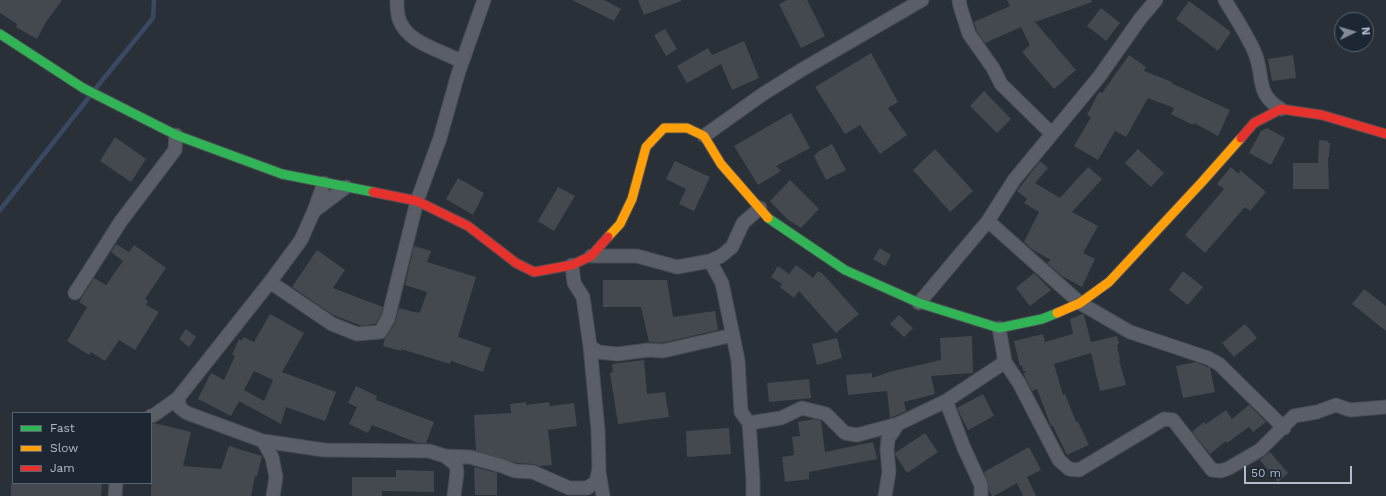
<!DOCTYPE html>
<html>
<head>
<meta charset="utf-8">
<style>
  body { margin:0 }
  #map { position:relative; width:1386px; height:496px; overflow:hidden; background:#2a3038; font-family:"Work Sans",sans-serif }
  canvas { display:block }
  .legend { position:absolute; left:12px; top:412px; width:140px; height:72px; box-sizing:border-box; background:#1d2633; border:1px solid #59626f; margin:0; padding:5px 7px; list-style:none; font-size:12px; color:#b4bcc9 }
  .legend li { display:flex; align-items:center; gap:8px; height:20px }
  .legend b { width:20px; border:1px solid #59626f }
  .north { position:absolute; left:1334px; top:12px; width:40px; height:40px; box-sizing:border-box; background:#1d2633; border:1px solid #59626f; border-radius:50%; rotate:85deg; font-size:11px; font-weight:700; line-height:16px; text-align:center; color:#b4bcc9 }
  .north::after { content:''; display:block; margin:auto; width:14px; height:18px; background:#848b96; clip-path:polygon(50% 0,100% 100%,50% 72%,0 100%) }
  .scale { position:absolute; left:1244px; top:466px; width:108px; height:18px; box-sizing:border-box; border:2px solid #b4bcc9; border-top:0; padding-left:5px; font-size:12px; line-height:14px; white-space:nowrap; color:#b4bcc9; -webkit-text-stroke:3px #1d2633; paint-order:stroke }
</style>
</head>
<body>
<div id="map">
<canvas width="1386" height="496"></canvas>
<ul class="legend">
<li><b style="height:5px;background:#30b455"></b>Fast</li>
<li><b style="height:5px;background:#ff9f0a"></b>Slow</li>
<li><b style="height:5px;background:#e5322d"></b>Jam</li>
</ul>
<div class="north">N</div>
<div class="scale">50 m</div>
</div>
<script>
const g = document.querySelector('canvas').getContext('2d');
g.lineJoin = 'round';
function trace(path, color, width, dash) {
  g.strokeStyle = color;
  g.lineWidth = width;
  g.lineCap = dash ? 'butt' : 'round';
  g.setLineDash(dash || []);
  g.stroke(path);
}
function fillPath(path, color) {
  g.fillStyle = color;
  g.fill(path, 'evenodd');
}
const stream = new Path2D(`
  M96,88l57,-70 1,-18
  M0,210l90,-114`);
const building = new Path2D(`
  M0,0h62l-16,22 -9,17 -21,-12 1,-3 -17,-11z
  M572,0h32l17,9 -7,12z
  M638,0h43v1l-37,14z
  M787,0h20l18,36 -24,12 -22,-44z
  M1007,0h84l1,2 -57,20 41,48 -22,19 -32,-37 8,-7 -9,-18 -36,16 -8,-11 -3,-10 36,-16z
  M1189,1l42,31 -13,19 -42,-32z
  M1101,8l19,15 -14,18 -19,-15z
  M665,29l12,20 -11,7 -12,-21z
  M744,41l15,37 -27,12 -11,-26 -34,19 -10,-17 31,-18 4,7z
  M871,53l27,49 -10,6 19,27 -27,19 -20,-29 -15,9 -30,-47z
  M1129,55l17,12 -2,4 28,11 -1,1 59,27 -12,26 -24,-13 -1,2 -22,-11 3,-6 -26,-10 -22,39 -11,-6 -17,29 -24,-14 17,-29 -4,-2 12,-23 3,1z
  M1293,55l3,23 -24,3 -4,-22z
  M984,91l27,28 -14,14 -27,-27z
  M791,113l19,35 -34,18 5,5 -23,14 -24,-39z
  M1267,128l18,10 -14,27 -22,-12 12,-22z
  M115,137l31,22 -15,23 -31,-21z
  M1319,140l9,1v2h2l-1,14h-1l1,32h-36v-26h25z
  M832,144l14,26 -20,10 -12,-24 5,-5z
  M935,149l38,42 -23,21 -37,-42z
  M1138,149l26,24 -13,14 -26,-24z
  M675,161l35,16 -16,34 -15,-7 7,-15 -20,-10z
  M1040,161l8,7 -13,15 25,15 28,-31 14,12 -30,33 26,14 -15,27 12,6 -13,28 -20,-11 -15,-13 4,-3 -18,-10 -9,-8 15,-30 -15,-9 3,-4 -10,-8z
  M1231,167l8,7 1,-4 26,22 -16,19 -5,-4 -40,46 -20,-18 39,-46 -7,-5z
  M458,178l26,15 -11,22 -27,-16z
  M790,180l29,29 -18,19 -14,-9 -17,-18z
  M558,187l17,9 -21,35 -16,-10z
  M116,244l13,8 5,-7 32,23 -21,31 3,2 -2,4 13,7 -24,38 -16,-10 -14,21 -14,-9 -2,3 -22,-14 20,-34 -8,-5 15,-24 12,7 17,-24 -12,-9z
  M414,246l17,5 -4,11 49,15 -18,60 33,11 -8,24 -32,-11 -1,3 -49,-15v2l-18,-5 2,-8 10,-15 4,-15 19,5v-1h2l7,-20 -22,-7z
  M880,248l11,7 -6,11 -12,-7z
  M317,250l28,20 -12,18 50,19 -2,9 -6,8 -13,2 -29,-11 -41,-28z
  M796,265l17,13 5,-7 5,3 36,40 -23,19 -37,-42 -5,7 -14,-11 2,-3 -11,-7 7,-11 11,8z
  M1183,271l20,16 -15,18 -19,-15z
  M1034,273l17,17 -21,16 -14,-18z
  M603,280h64l6,37 42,-6 3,19 -56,13 -13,-1 -8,-35h-38z
  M1364,289l22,17v25l-34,-27z
  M270,314l34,19 -22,39 54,20 -11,29 -39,-14 -5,17 -42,-23 -8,15 -33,-17 13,-26 13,7 11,-24 -3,-1 7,-16 3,2 1,-4 11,5zM254,371l19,9 -9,21 -20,-11z
  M1083,314l1,1 7,27 26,-6 2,8 -2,1 3,15h-1l7,25 -26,6 -9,-38 -37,11 9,31 2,-1 11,28h2l11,23 -22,10 -14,-29h-2l-14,-37 -5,2 -7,-14 -1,-4 3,-2h-4l-1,-6 -2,1 -6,-25 29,-7 2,8 28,-8 -3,-15z
  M899,315l14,13 -9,9 -14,-13z
  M1245,324l12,14 -23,19 -12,-14z
  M186,329l10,8 -7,10 -10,-8z
  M972,336l1,37 -42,3 4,18 -31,8 2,9 -11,5 -5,2 -3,-27 -39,4 -2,-20 26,-2v5l17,-6 52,-12 -1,-22z
  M837,338l5,20 -25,7 -5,-21z
  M644,360l3,34 18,-2 4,25 -51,7 -8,-51 3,-1 -1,-8z
  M1196,362l14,6 5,24 -32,6 -7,-32z
  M809,379l2,19 -42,4 -2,-19z
  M356,386l21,10 -1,4 58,22 -8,21h-8l-46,-18 -4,8 -19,-9 8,-17 -9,-4z
  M983,394l11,22 -26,14 -11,-22z
  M526,402v3l23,-3 1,4 24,-3 3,23 -29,4 4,35 -13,1 -6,-2 -16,-1 -41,-12 -2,-36 37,-2 -1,-9z
  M1249,405l17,17 -13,10 -4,-5 -22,16 -1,-2 -16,13 -18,-22 12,-10 2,2 20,-14 6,9z
  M815,419l6,2 4,31 48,-10 4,17 -68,13v7l-24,3 -3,-25 12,-2 -2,-18 8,-1 -2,-14z
  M154,423l37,9 -8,34 38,3 8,-23 33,10 -5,20h-2l-4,20h-100v-72z
  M729,428l2,26 -44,3 -1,-26z
  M925,433l13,19 -31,21 -11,-17 -1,-3z
  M1029,447l12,23 -14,7 9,19h-13l-6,-13 -23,13h-2l-3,-5 -1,-9 -4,-10z
  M1270,452l18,21 -10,9 -18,-22z
  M474,467l23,6v22h-22z
  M396,470l38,1v21l-52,-1v5h-30v-19h44z
  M17,483h85l-1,13h-90v-12z`);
const street = new Path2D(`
  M397,0c0,6 0,13 2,19 8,25 43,31 63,43
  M959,0l1,6 9,28 24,34 8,16 51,50
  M1225,0c10,17 21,33 29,51 11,23 0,43 27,58
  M704,136l59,-42 40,-25 119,-69
  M314,211l32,-24
  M988,221l92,82 50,29 78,26 11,6 65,64
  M591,256h46l40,11 33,-6 11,-5 11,-9 11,-24 17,-15
  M710,261l12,22 16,77 3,52 8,11 4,56v17
  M270,282l62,42 25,10 23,-2 8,-13 29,-118 23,-63 18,-64 26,-74
  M75,293l46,-72 54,-71 1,-15
  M919,303l69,-82 26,-41 85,-103 41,-58 16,-19
  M999,328l6,34 14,21 40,77 10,9 10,1 85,-51 9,1 39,50 9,1 8,-3 31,-18 34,-34 23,-4 19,-7 14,5 36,-3
  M590,346l8,6 20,2 30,-4 15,1 70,-16
  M178,398l2,10 7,5 76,28 61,9 105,1 16,5 25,1 32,9 13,5 18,1 36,16h18l9,-6 3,-13 -1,-39 -8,-84 -7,-49 -9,-14 -2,-18
  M946,401l18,47 17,37v11
  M151,416l3,-1 24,-17 92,-116 31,-42 13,-29 10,-28
  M749,423l32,-5 21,-10 24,6 19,19 12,2 41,-11 48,-23 59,-39
  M263,441l9,16 4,20 -3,19
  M445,456l11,9 1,7 -3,24
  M599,472l4,24
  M115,496l1,-13
  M885,496l4,-24 -2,-22 1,-11 10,-15`);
const fast = new Path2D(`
  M0,34l83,54 93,47 106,39 91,18
  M768,218l77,52 74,33 80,25 43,-9 15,-6`);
const slow = new Path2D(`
  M608,237l12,-13 12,-25 14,-52 18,-19h23l17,8 17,28 47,54
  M1057,313l23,-10 29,-21 93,-100 39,-44`);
const jam = new Path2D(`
  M1241,138l13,-15 27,-14 41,6 64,19
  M373,192l44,9 51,25 48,37 18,9 38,-7 19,-9 17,-19`);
trace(stream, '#384963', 4.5);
fillPath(building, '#444950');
trace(street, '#484c53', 15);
trace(fast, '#484c53', 11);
trace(slow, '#484c53', 11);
trace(jam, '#484c53', 11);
trace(street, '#5a5e66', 13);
trace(fast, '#30b455', 9);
trace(slow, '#ff9f0a', 9);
trace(jam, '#e5322d', 9);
</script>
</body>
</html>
